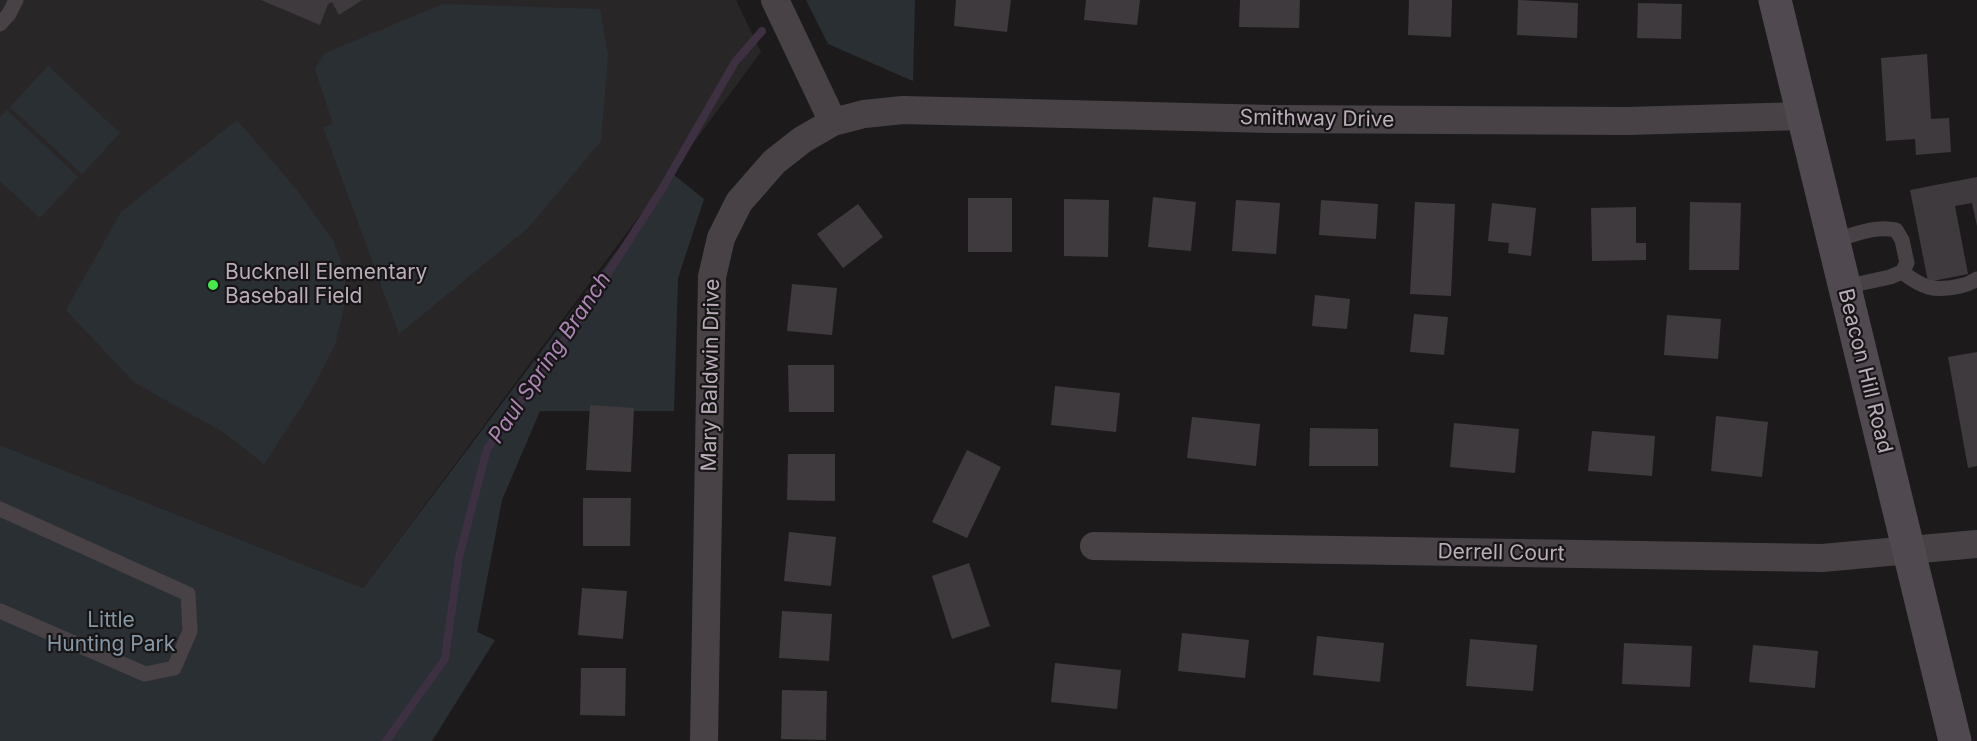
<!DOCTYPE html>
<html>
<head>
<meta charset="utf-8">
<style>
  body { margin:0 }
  canvas { display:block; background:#1c1a1b }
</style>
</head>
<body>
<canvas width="1977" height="741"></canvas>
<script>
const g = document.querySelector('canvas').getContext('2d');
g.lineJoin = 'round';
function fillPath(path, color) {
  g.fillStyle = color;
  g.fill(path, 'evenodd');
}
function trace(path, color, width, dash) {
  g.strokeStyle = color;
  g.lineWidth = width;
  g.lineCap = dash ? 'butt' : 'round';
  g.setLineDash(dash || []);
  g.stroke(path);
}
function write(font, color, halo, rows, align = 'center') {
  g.font = font + ' Inter,sans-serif';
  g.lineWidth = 4.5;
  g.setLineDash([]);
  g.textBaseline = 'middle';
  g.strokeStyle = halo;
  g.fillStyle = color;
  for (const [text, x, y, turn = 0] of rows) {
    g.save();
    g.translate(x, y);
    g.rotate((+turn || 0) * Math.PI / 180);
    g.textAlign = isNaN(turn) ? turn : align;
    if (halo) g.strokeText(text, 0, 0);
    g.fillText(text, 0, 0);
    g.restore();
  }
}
const built = new Path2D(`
  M0,0h736l25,52 -398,536 -363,-143z`);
const green = new Path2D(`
  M806,0h109l-2,81 -85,-37z
  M443,4l157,5 8,47 -7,85 -73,87 -129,106 -76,-207 10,-3 -18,-55 10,-16z
  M48,66l72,67 -38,41 -72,-67z
  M7,110l71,67 -38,41 -40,-37v-64z
  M237,120l59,69 37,51 12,32 1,27 -11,46 -25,48 -46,71 -41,-32 -88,-49 -69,-73 55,-98z
  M674,175l30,24 -26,79 -4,133h-134l-38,89 -25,132 18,8 -63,101h-432v-296l363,143z`);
const stream = new Path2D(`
  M386,741l59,-82 14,-102 28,-108 87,-123 88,-137 73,-127 27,-31`);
const building = new Path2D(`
  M261,0h101l-23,15 -7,-13 -4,2 -8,21z
  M956,0h55l-4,32 -53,-6z
  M1086,0h54l-3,25 -53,-5z
  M1240,0h60l-1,28 -60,-1z
  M1409,0h43l-1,37 -43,-2z
  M1518,0l60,3 -1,35 -60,-3z
  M1638,3l44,1 -1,35 -44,-1z
  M1927,54l4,65 18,-1 2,34 -35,3 -1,-16 -29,2 -5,-83z
  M1977,177v49l-5,-23 -17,3 13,68 -40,8 -18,-92z
  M1153,197l43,5 -5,49 -43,-4z
  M968,198h44v54h-44z
  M1064,199l45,1 -1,57 -44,-1z
  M1236,200l44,3 -4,51 -44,-3z
  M1321,200l57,4 -2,35 -57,-4z
  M1415,202l40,2 -4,92 -41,-2z
  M1690,202l51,1 -2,67h-50z
  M1492,203l44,5 -5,48 -23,-3 1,-10 -21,-2z
  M858,204l25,33 -40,31 -26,-34z
  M1636,207v36h10v17l-54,1 -1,-53z
  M792,284l45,4 -5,47 -45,-4z
  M1315,295l35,4 -3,30 -35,-3z
  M1414,314l34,3 -4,38 -34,-3z
  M1667,315l54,4 -3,40 -54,-4z
  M1977,352v114l-9,2 -20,-111z
  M788,365h46v47h-45z
  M1055,386l65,7 -4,39 -65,-7z
  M590,405l44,3 -3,64 -45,-2z
  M1716,416l52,6 -6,55 -51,-6z
  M1192,417l68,7 -4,42 -69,-8z
  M1454,423l65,6 -4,44 -65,-6z
  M1310,428l68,1v37h-69z
  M1592,431l63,5 -3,40 -64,-5z
  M967,450l34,17 -34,71 -35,-16z
  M788,454h47v47l-48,-1z
  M583,498h48l-1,48h-47z
  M789,532l47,5 -5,49 -47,-5z
  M969,563l21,63 -38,13 -20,-63z
  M582,588l45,3 -4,48 -45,-4z
  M782,611l50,3 -3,47 -50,-3z
  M1182,633l67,7 -4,38 -67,-7z
  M1317,636l67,7 -4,39 -67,-7z
  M1470,639l67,6 -4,46 -67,-5z
  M1624,643l68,3 -2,41 -68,-3z
  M1753,645l65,6 -3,37 -66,-6z
  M1055,663l66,7 -4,39 -66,-7z
  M581,668h45l-1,48 -45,-1z
  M782,690l45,1 -1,49 -45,-1z`);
const lane = new Path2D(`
  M0,24l9,-10 7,-14
  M1833,241c20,-6 42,-16 63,-11l6,10 5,23 -5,9 -12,5 -46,10
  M1902,272c21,16 32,20 58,14 6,-1 11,-3 17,-7
  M0,509l188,85 2,37 -16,37 -29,6 -145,-63`);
const street = new Path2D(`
  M775,0l58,122
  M1094,546l728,12 155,-14
  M704,741l8,-464 9,-39 18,-36 35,-40 28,-22 31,-18 31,-8 39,-4 368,9 356,2 175,-5`);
const secondary = new Path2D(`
  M1775,0l180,741`);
const markers = [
  [213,285,6,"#43ea48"]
];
const streetNames = [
  ["Smithway Drive",1317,119,1],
  ["Beacon Hill Road",1865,371,76],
  ["Mary Baldwin Drive",711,375,-89],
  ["Derrell Court",1501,553,1]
];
const poiNames = [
  ["Bucknell Elementary",225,273],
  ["Baseball Field",225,297]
];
const parkNames = [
  ["Little",111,621],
  ["Hunting Park",111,645]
];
const waterNames = [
  ["Paul Spring Branch",550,358,-56]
];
fillPath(built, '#292628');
fillPath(green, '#2a2f34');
trace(stream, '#3d3040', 8);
fillPath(building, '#3e3a3d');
trace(lane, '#484247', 15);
trace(street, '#484247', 28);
trace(secondary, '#514950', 33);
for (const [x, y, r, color] of markers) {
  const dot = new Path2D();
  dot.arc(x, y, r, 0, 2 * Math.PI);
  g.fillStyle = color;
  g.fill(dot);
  trace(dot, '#171516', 2);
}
write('21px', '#bbadba', '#171516', streetNames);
write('21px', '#bbadba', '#171516', poiNames, 'left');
write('21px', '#8597a5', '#171516', parkNames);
write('italic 22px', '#ac86b4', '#171516', waterNames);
</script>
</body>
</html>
